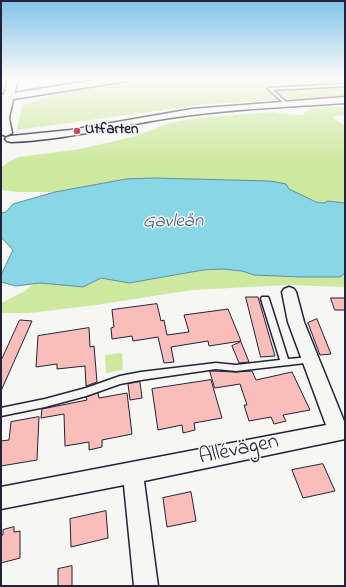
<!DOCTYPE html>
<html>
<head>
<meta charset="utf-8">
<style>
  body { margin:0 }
  #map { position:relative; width:346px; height:587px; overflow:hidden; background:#f6f6f2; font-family:"Indie Flower",sans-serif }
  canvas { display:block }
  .frame { position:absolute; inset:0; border:2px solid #22223b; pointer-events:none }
</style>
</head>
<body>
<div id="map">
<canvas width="346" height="587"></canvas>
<div class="frame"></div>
</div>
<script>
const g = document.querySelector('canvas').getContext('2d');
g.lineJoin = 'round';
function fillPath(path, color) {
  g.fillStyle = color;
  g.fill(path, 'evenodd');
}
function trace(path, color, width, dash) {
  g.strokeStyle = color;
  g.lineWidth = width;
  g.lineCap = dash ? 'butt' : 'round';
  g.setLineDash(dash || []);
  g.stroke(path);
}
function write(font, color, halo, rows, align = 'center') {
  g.font = font + ' "Indie Flower",sans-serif';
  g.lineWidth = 3;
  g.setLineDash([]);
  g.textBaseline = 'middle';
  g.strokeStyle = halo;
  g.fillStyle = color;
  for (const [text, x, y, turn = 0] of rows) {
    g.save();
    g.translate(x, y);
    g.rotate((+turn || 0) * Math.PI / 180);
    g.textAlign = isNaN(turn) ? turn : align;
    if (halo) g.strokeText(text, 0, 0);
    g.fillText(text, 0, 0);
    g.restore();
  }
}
const green = new Path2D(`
  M139,78h206v19l-138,7 -190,26 5,-25 53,-16z
  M345,107v8l-11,1 -1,2 12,8v77l-17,-2 -4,2 -8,-1 -46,-21 -116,-3 -28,1 -71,13h-38l-16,-2v-22l6,-5 12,-6 61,-8 35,-8 21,-5 33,-13 27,-5 77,-6 24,3 7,-1c4,-9 31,-7 41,-7z
  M222,269l20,2 12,4 47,2h39l5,-4v14l-56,-2 -97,5 -96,15 -66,8h-29v-10l24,-12 9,-7 6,-1 43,4 18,-9 28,5 74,-13z
  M122,353l1,17 -17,3 -1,-18z`);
const water = new Path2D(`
  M154,178l116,3 16,3 3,5 27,13 8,1 4,-2 17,2v70l-5,4h-39l-47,-2 -12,-4 -20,-2 -19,1 -74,13 -28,-5 -18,9 -43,-4 -24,3 -15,-4v-7l12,-25 -12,-13v-24l5,-1 7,-8 42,-12 71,-13z`);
const building = new Path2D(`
  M246,297h12l17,59 -14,1z
  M331,298h14v12h-10z
  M157,304l4,17 3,-1 3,15 22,-3 -5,-17 44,-6 13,32 -32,5 -1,-5 -37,6 3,15 -10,1 -6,-26 -25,4 -1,-5 -20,3 -1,-11 3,-1 -2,-17z
  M317,319l14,35 -11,1 -12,-32z
  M20,320l12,1 -31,70v-30z
  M89,328l1,19 4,-1 3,36 -11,4 -1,-20 -28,3v-5l-21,3 2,-31z
  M241,342l8,20 -10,1 -7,-17z
  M210,371l26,1 16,-1 4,9 36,-8 18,38 -27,5 3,6 -12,3 -3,-7 -22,4 -5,-16h3l-7,-21 -25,4z
  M211,380l11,38 -28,5 1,7 -12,3 -1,-8 -24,5 -6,-41z
  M140,382l2,16 -12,2 -2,-16z
  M98,393l1,5 28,-5 5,41 -30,6v7l-13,3v-8l-24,4 -1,-32 -23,4 1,-9 45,-9 -1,-3z
  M39,417l-2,43 -36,6v-25l8,-1 2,-18z
  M323,464l12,27 -32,7 -11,-28z
  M191,492l5,29 -29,6 -4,-29z
  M106,511l2,27 -37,9 -1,-28z
  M14,527v5l6,-1v27l-19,5v-28h2v-5z
  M72,566v20h-14v-17z`);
const lane = new Path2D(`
  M345,84v2l-72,4 14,13 -1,2 -18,-16 2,-1z
  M262,297h6l1,2 19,60 23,-2 3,1 1,2 -1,2 -78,9 -20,-2 -75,11 -21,4 -34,12 -41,11 -44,9v-8l44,-9 41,-11 34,-12 21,-4 75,-9 20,2 44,-5 -19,-61z`);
const street = new Path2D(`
  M289,287l5,2 2,3 8,30 40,99h1v18l-201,42 14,105h-24l-10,-101 -123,24v-22l325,-62 -38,-103 -6,-30 2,-3z`);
const secondary = new Path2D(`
  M10,88l5,3 -6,27 3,15 -6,3 -5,-2v-30l4,-13z
  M345,97v6c-58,4 -117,6 -175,15 -53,8 -105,22 -159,24l-4,-1 -2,-2 2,-2 4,-1 60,-6 121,-21z`);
const highway = new Path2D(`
  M107,78h24l-5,3 -125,20v-6z`);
const secondaryBridge = new Path2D(`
  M10,91l3,-12`);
const markers = [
  [77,131,4,"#d1495b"]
];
const farPoinames = [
  ["Utfarten",85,131]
];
const waterNames = [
  ["Gavleån",173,223,-1]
];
const nearStreetnames = [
  ["Allévägen",239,451,-12]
];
fillPath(green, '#cde9a0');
fillPath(water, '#88d6e6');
trace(water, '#5f8ea2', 1);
fillPath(building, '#f9bdba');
trace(building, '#22223b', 1);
trace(lane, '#22223b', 3);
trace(street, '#22223b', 3);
trace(secondary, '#22223b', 3);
trace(highway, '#22223b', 3);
fillPath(lane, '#f6f6f2');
fillPath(street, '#f6f6f2');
fillPath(secondary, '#f6f6f2');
fillPath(highway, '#f6f6f2');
trace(secondaryBridge, '#22223b', 12, []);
trace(secondaryBridge, '#f6f6f2', 10);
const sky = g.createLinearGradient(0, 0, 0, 160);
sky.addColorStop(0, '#81c2e7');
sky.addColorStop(0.49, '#fbfbf9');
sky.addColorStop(1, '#fbfbf900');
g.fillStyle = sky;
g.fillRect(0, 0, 346, 160);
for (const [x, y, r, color] of markers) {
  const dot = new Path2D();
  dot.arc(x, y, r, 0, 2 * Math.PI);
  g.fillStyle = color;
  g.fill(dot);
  trace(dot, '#f6f6f2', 1.5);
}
write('bold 15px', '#22223b', '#f6f6f2', farPoinames, 'left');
write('italic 19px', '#41586e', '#f6f6f2', waterNames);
write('22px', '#22223b', '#f6f6f2', nearStreetnames);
</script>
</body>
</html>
